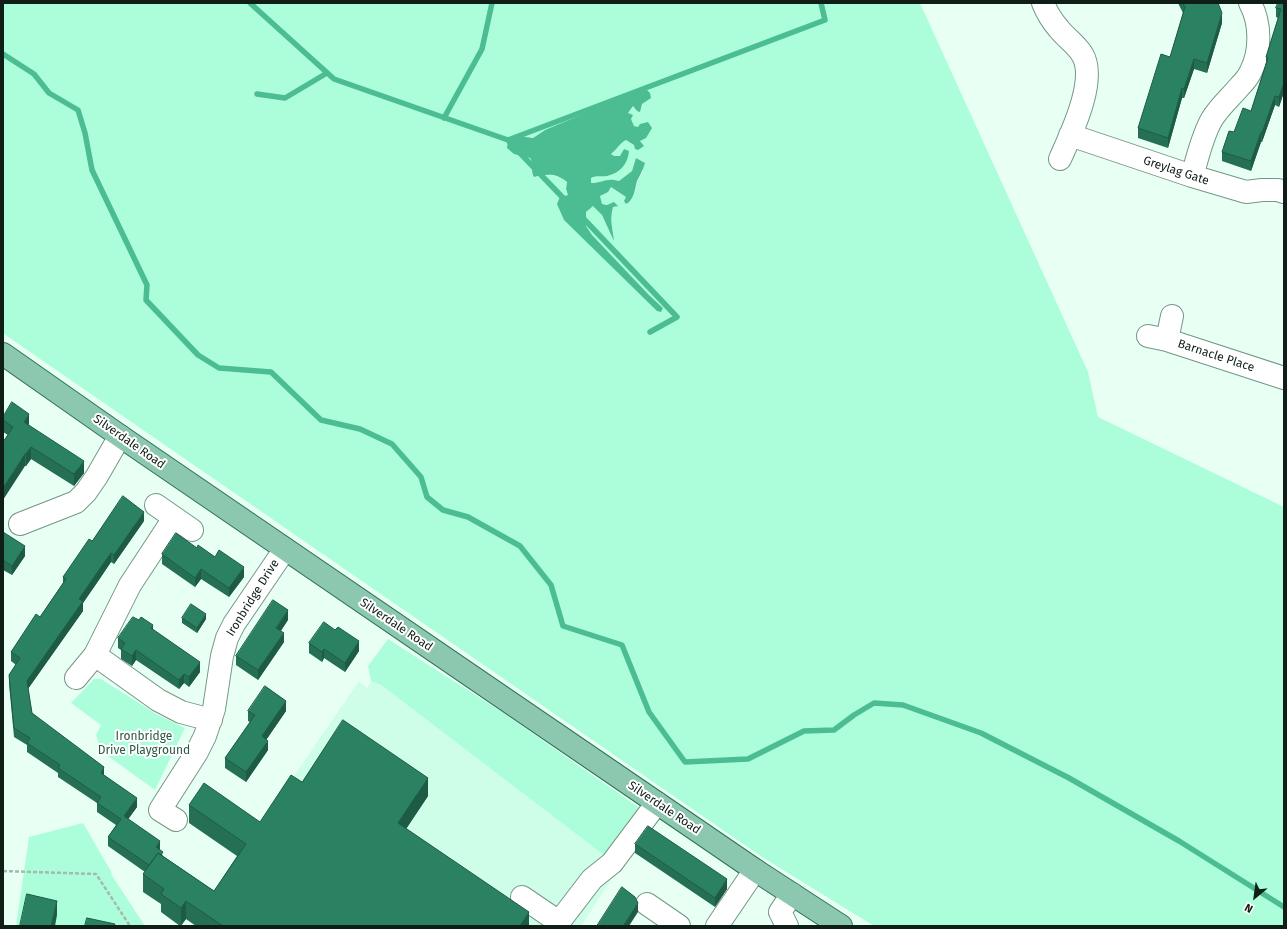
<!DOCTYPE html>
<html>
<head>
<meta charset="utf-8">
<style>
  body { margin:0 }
  #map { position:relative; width:1287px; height:929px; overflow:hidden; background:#e8fff4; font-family:"Fira Sans",sans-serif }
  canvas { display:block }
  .frame { position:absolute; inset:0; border:4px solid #101e18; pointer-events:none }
  .north { position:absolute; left:1235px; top:877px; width:40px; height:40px; -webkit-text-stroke:3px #fff; paint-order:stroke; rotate:209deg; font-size:11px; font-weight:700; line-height:16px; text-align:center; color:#101e18 }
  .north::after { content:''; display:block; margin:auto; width:14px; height:18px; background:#101e18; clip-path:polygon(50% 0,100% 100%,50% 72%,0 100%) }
</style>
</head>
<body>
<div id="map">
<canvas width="1287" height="929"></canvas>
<div class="frame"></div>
<div class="north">N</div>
</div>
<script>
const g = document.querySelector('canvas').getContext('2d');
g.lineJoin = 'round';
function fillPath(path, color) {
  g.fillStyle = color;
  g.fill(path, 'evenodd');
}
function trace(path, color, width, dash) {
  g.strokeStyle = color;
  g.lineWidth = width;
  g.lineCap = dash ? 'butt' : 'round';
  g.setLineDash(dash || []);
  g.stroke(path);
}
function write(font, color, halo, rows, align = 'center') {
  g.font = font + ' "Fira Sans",sans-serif';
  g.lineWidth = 4;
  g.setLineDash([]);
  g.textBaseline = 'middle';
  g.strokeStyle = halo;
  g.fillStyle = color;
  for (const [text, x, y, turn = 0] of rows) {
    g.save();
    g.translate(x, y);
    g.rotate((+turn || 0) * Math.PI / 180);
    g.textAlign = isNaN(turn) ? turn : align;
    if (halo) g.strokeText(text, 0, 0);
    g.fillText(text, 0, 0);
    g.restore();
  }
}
const built = new Path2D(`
  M359,681l8,7 4,-7 10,4 224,171 13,13 -37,57h-390z`);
const green = new Path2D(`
  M3,3h917l168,369 10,45 186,90v419h-410l-112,-69 -745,-514 -14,-10zM645,101l-8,10 -4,-5 -5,7 6,13 4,1 4,12 -2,3 4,4 -10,-1 -8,-5c-7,4 -9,9 -16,14l4,2h6l-2,15 -12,5 -10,-1 -5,3v5h8l4,-2h16l13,-10 4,-13 7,13 -5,9 -3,12 -9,5 -15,-10 -11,9 2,8 15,2 -4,1 -3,15 3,8 1,9 -12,-24 -9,-10 -7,7v14l6,9 57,60 14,13 -6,3 -97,-114 8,-2 -2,-6 1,-7c-12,-9 -19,-7 -33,-5 -4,-6 0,-14 -4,-19l-6,-1 -6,-21 15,2 12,-8z
  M388,639l114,73 139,97 -36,47 -224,-171 -10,-4 -3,-15z
  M94,679h7l57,36 27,13 -30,62 -54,-39 -5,-16 5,-10 -30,-22z
  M83,823l29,50 -1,1 34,52h-129l13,-89z`);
const water = new Path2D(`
  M643,89l4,1 3,3 1,5 -9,6 -2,8 -3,-1 -4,-5 -5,7 5,2 -2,4 3,7 4,1 2,-3 8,-2 4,6 -6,10 -6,3 4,5 -6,4 -3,-1 -1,-4 -8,-5c-6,3 -9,9 -15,14l3,2h6l4,-7 5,2c-1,13 -9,22 -22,25 -6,1 -10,-1 -16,2v5c12,0 15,-6 28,-2l13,-10 4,-13 9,5c-2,7 -5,12 -8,18 -2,8 -3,19 -11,23l-2,-3 2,-4 -15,-10 -3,5 -8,4 2,8 5,1 7,-3 4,4 -5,1c-4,15 0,20 1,34l-12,-26 -9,-9 -7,6v14l6,9 57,60 14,13 -2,4 -4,-1 -93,-91 -7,-16 3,-7 8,-2 -2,-6 1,-7c-12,-9 -19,-8 -33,-5 -4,-6 0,-14 -4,-19l-16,-4 -7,-6 1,-8 10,-4 15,2 12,-8z`);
const stream = new Path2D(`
  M250,3l84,76 174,61 4,5
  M3,54l31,20 15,19 29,17 7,23 7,37 55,115 -1,15 52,55 21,13 52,4 50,48 39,9 32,15 29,33 6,20 16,13 25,7 52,29 31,39 12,41 59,19 27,67 36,50 63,-3 56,-28 30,-1 20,-15 20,-12 29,2 78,28 88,45 110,63 105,66
  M257,94l28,4 42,-25
  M444,118l38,-69 10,-46
  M508,140l317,-120 -4,-17
  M519,152l48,50
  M582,217l95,100 -27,15`);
const path = new Path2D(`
  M3,871l93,3 34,52`);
const minor = new Path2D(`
  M1043,3c4,10 9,18 16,26 7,9 17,15 23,25 16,25 -11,80 -22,105
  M1070,135l122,41 54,16 16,-2h16l6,2
  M1192,176c6,-19 10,-40 20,-57 8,-13 19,-22 28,-33 4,-4 9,-10 11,-15 10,-20 10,-48 -1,-68
  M1148,336l19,4 117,38
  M1167,340l5,-24
  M156,505l36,25
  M20,524l56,-22 10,-10 11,-16 23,-40
  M95,655l63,45 23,12 30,8
  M76,678l19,-23 35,-70 44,-67
  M176,820l-16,-10 37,-58 8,-16 9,-27 8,-53 5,-18 7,-14 51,-75
  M522,897l37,25
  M647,904l32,22
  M556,926l36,-47 20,-16 45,-60
  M717,926l38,-56
  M787,926l-7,-14 12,-18`);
const major = new Path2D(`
  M3,354l117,82 537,367 98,67 86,56`);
const wall = new Path2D(`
  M1178,3h40l4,20 -15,50 -13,-4 -10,29h-2l-14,50 -30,-10v-10l32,-71 13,-44z
  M1284,3v89l-5,15 -4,-2 -13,37h-1l-10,29 -29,-10v-9l12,-20 17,-21 15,-48v-6l12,-39 -2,-1v-9z
  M3,417l26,8 55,48 -10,13 -43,-27 -5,7h-1l-17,-31 -5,-3z
  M144,521l-30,43 -3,-2 -12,18 -16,23v8l-55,78 4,24 72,62 33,32 -9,12 32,31 3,6 51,35 23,-35 -48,-33v-18l71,17 42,-40 126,14 -22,33 123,97h-333l-10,-7 -6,7 -19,-14v-8l-18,-12v-18l2,-2 -37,-26v-9l8,-12 -19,-13v-9l-39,-26v-4l-31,-21v-7l-13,-8 -5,-53v-9l7,-10 -5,-4v-9l29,-35 23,-34v-6l29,-36z
  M3,532l22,24 -13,19 -9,-5z
  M197,548l47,29 -15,20 -28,-18 -6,8 -33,-23v-10z
  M182,618l24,1 -9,14 -15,-10z
  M288,620l-7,11 3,11 -26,38 -22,-15v-9z
  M153,630l47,42 -11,15 -5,-4 -5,6 -43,-29 -4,6 -11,-7v-9l-3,-2v-10z
  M309,643l50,8 -14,21 -21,-14 -2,4 -13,-9z
  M248,711h38l-20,29 2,10 -22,32 -21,-14v-10l25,-36 -2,-1z
  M635,844l92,45 -12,18 -80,-54z`);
const shadedWall = new Path2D(`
  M1222,13v10l-15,50v-10z
  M1194,59v10l-10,29v-9z
  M1284,83v9l-5,15v-10z
  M1182,88v10l-14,50v-10z
  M1275,96v9l-13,37v-9z
  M1261,132v10l-10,29v-10z
  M29,414v12l-5,-4z
  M31,447v12l-5,7v-12z
  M25,454v12l-22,34v-12z
  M84,461v12l-10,13v-12z
  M144,512v9l-30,43v-9z
  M25,546v10l-13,19v-9z
  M111,553v9l-28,41v8l-56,79v-9l52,-82z
  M244,567v10l-15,20v-9z
  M201,569v10l-6,8v-9z
  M288,610v10l-12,17v-9z
  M206,614v5l-9,14v-5z
  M153,625v9l-2,-6z
  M284,633v9l-26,38v-10z
  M359,641v10l-14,21v-9z
  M324,649v9l-2,4v-10z
  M136,650v10l-4,6v-10z
  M200,662v10l-11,15v-10z
  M184,674v9l-5,6v-9z
  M286,701v10l-24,35v-10z
  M268,741v9l-22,32v-10z
  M104,767v10l-3,-4z
  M428,778v18l-30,45v-18z
  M137,798v9l-13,18v-9z
  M160,841v10l-4,-4z
  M727,879v10l-12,18v-9z
  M57,901v14l-2,11h-4z
  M186,901v18l-5,7v-18z
  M638,903v9l-9,14h-6z
  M529,912v14h-9z`);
const building = new Path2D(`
  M1183,3h35l4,10 -15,50 -13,-4 -10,30 -2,-1 -14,50 -30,-10 23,-74 9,3 15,-50z
  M1278,3h6v80l-5,14 -4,-1 -13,37 -1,-1 -10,29 -29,-9 7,-21 5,1 9,-24 8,3 17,-53 -2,-1 15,-48 -5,-1z
  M12,402l17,12 -5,8 60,39 -10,13 -43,-27 -5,7h-1l-22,34v-46l10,-15 -10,-7v-3z
  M123,496l21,16 -30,43 -3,-2 -12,17 -20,29 4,2 -56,80 5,32 72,54 -3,6 36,25 -13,18 36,25 -4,6 7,5 -2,3 -3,-2 -9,12 -41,-28 13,-18 -24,-16 4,-6 -43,-29 2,-3 -33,-22 3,-5 -16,-10 -5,-53 11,-17 -9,-6 25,-38 4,3 26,-38 -3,-2 26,-38 3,2z
  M3,532l22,14 -13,20 -9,-6z
  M176,533l21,15 1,-3 17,12 4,-7 25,17 -15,21 -28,-19 -6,9 -33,-24z
  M273,600l15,10 -12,18 8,5 -26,37 -22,-14z
  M191,604l15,10 -9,14 -15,-10z
  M133,617l6,3 2,-3 12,8 -2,3 49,34 -11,15 -5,-3 -5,6 -43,-30 -4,6 -11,-7 4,-6 -7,-5z
  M324,622l11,8 3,-3 21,14 -14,22 -21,-14 -2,3 -13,-9z
  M265,686l21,15 -24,35 6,5 -22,31 -21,-14 30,-43 -7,-4z
  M343,720l85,58 -30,45 131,89 -9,14h-297l-37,-25 -5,7 -20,-14 3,-5 -21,-15 15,-21 56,38 32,-47 -57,-39 15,-22 56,39 31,-47 11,7z
  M648,826l79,53 -12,19 -80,-54z
  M622,887l13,10 3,6 -15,23h-26z
  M27,894l30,7 -6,25h-31z
  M87,918l28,6 -1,2h-29z`);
const streetNames = [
  ["Greylag Gate",1176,171,18],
  ["Barnacle Place",1216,356,18],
  ["Silverdale Road",129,442,35],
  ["Ironbridge Drive",253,598,-58],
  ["Silverdale Road",396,625,34],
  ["Silverdale Road",664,808,34]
];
const parkNames = [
  ["Ironbridge",144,737],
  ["Drive Playground",144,751]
];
fillPath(built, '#cffee8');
fillPath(green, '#acfeda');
fillPath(water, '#4cbd92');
trace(stream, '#4cbd92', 5.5);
trace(minor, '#749787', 24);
trace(major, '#2f7359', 24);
trace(path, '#a5b9b0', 2.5, [4, 2]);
trace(minor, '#fff', 22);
trace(major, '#8cc7b0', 22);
fillPath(wall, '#257054');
fillPath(shadedWall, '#1e5b45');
fillPath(building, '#2b8262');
trace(building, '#1e5b45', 1);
write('12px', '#101e18', '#fff', streetNames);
write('12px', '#2b5946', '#fff', parkNames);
</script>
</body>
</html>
